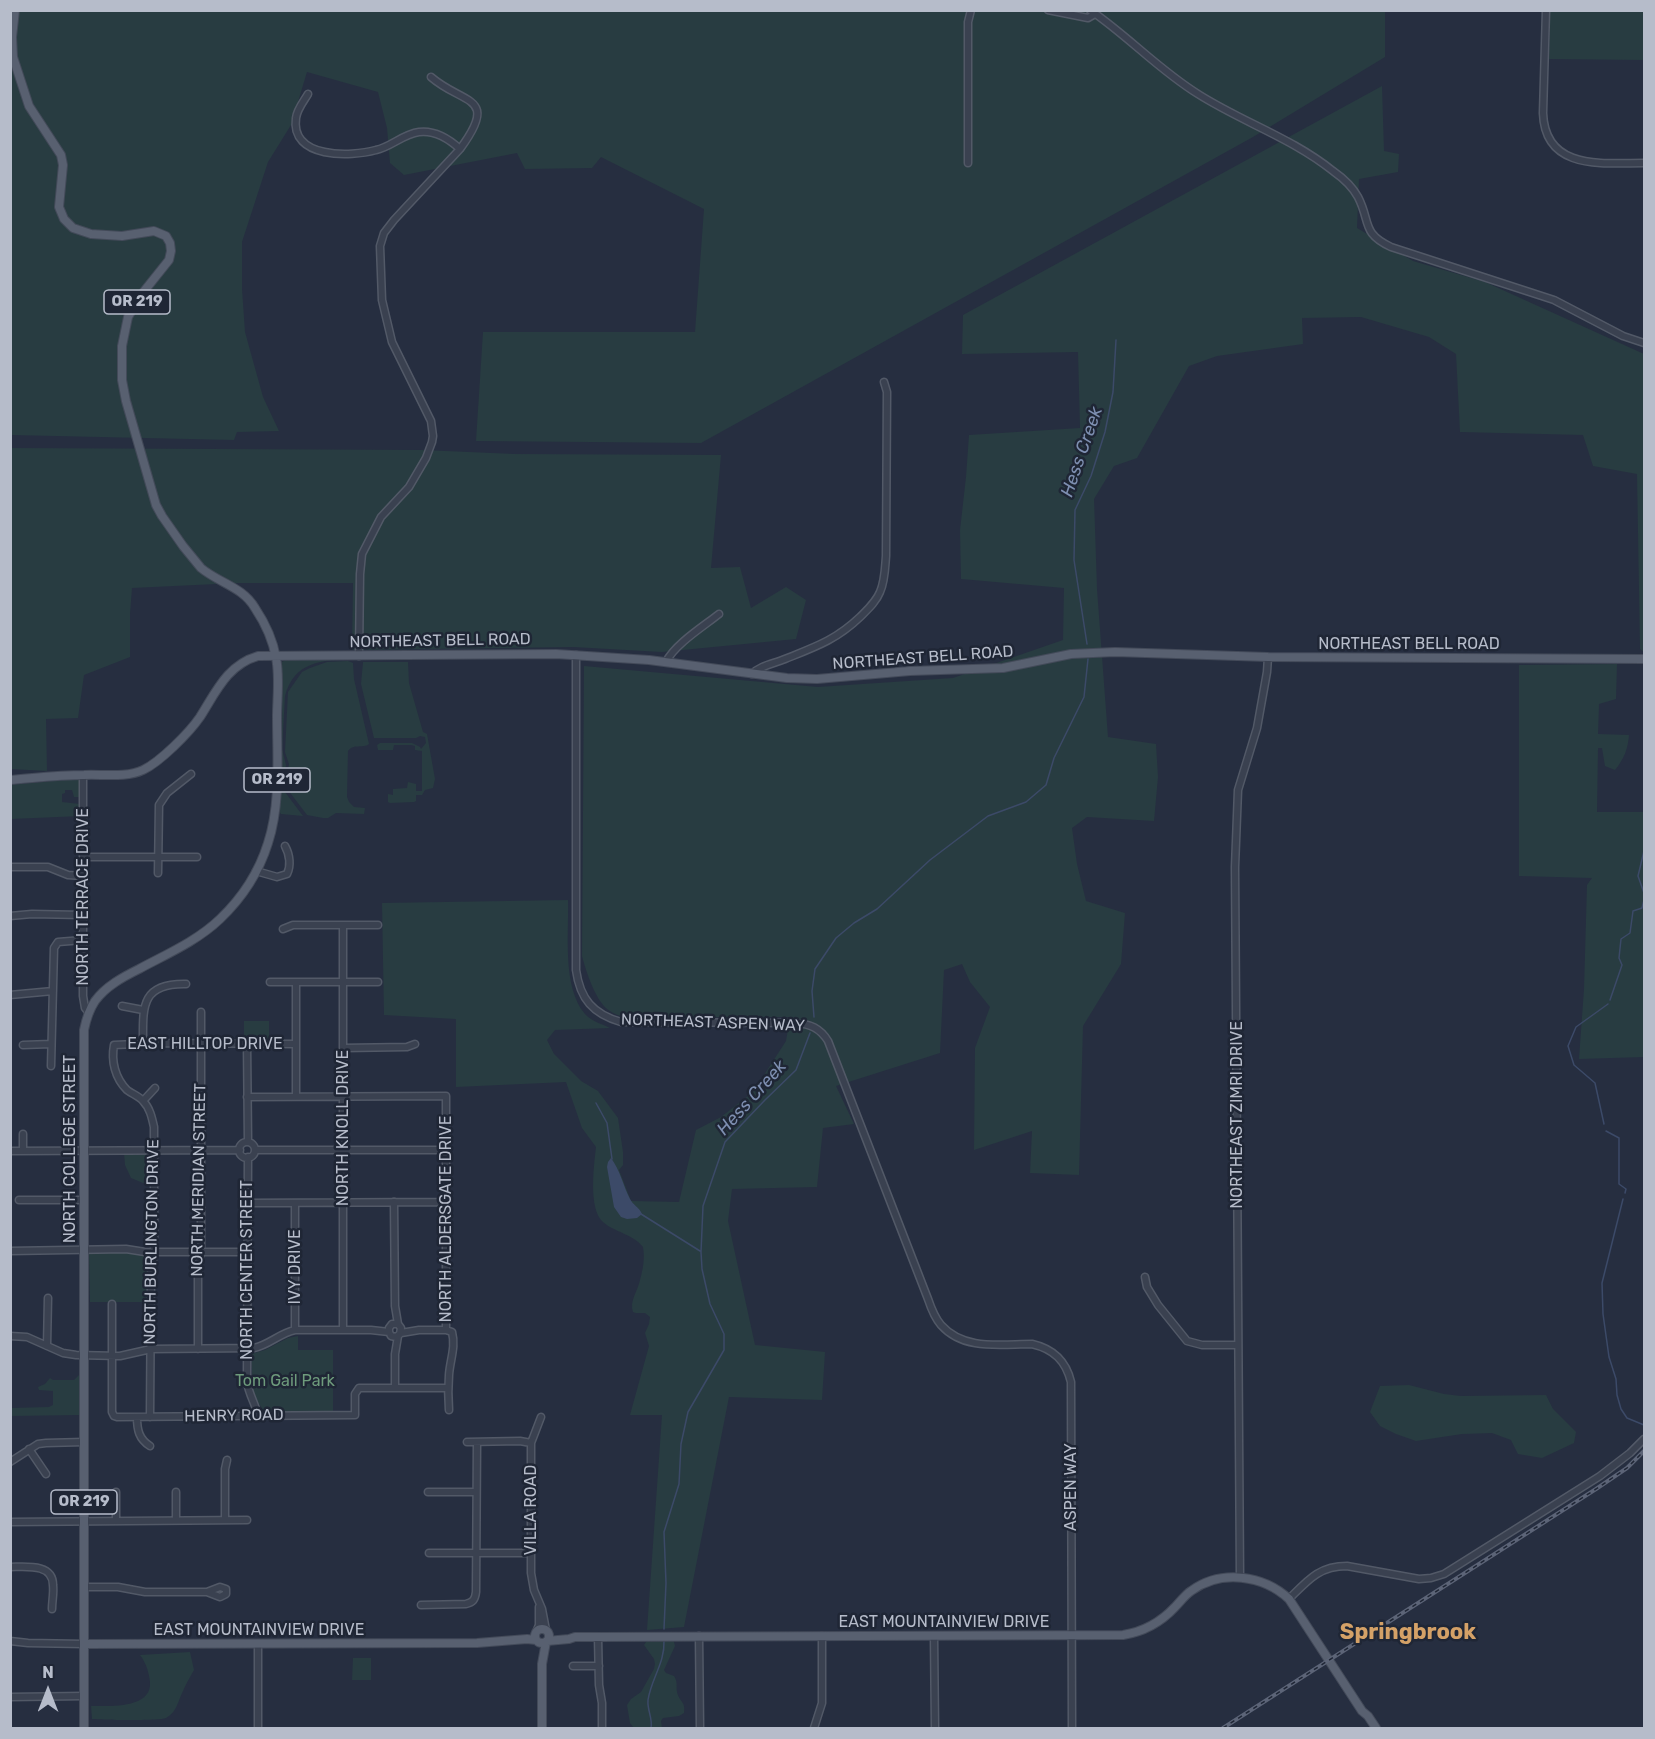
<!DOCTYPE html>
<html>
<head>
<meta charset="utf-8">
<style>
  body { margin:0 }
  #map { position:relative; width:1655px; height:1739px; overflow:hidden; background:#262e40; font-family:Rubik,sans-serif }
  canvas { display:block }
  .frame { position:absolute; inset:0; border:12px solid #b6bcca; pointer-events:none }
  .north { position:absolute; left:18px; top:1661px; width:60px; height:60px; -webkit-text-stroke:4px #1f2635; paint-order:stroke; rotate:0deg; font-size:16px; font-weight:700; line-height:24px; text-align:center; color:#b6bcca }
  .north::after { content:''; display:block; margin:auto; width:21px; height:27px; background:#b6bcca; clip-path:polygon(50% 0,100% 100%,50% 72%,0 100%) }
</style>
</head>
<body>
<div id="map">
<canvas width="1655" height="1739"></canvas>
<div class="frame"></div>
<div class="north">N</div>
</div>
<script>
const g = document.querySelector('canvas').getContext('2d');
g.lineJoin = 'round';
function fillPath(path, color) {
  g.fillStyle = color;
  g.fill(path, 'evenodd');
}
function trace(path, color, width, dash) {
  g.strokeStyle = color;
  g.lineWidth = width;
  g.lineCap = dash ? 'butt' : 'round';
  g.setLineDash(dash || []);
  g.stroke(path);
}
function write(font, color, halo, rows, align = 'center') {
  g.font = font + ' Rubik,sans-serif';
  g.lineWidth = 5;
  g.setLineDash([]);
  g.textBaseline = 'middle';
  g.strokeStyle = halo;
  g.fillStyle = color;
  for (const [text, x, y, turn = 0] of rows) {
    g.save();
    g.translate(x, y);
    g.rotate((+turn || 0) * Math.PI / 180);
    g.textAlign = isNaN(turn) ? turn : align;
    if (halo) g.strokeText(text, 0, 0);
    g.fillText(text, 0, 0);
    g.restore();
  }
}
const green = new Path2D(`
  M11,11h1374v46l-132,80 -552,306 -225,-2 7,-109h212l9,-123 -103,-52 -9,11 -67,1 -8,-16 -113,22 -14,-12 -3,-35 -9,-36 -71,-20 -16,53 -23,37 -26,80v47l3,43 18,65 16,34 -42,1 -3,8 -223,-5z
  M1550,11h94v49l-95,-1z
  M1382,86l2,65 15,3 -1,18 -39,7 -2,49 56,33 72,21 159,72v298l-4,-3 -3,-175 -44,-8 -10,-31 -123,-3 -4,-78 -27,-17 -68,-20 -59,1 1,26 -86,12 -28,10 -52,92 -23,8 -20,33 3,90 11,148 48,7 2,33 -4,44 -67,-4 -15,11 5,36 9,37 39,12 -4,51 -38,62 -4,149 -49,-2 2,-42 -58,19 1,-102 15,-41 -20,-25 -8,-18 -18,6 -4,83 -104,33 18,38 -31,4 -6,59 -85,2 -4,32 27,124 70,7 -3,48 -93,-3 -45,230 -37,3 15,-215h-32l19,-69 -4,-13 4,-9 1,-7 -5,-4h-9l-3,-1c-4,-11 5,-21 7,-32 3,-11 5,-22 3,-33 -10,-13 -29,-15 -40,-25 -15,-13 -9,-57 -7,-75l-14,-19 -16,-46 -110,5v-68l-72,-4 -2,-112 186,-3c1,34 -6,87 17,114 6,7 17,10 25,14l-55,2 -8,10 7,14 27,27 17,10 20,27 5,34v13l-4,5 12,31 48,1 17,-72 25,-13 32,-25 33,-51 4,-24h-167c-4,-2 -9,-3 -13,-6 -14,-8 -24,-40 -28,-55l2,-290 234,21 135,-9 110,-38 1,-52 -103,-9 -1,-49 6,-53 3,-42 111,-7 -2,-76 -116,2 1,-39z
  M11,448l411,2 92,4 207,1 -10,113 29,-1 11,41 35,-21 20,13 -10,39 -134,13 -89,-5 -221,3 1,-67h-115l-106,5 -2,26v43l-46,18 -6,43 -32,1 1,52 -36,-2z
  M287,659h64c-30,1 -57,3 -66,37l-3,53 4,16 -3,21 2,6 18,24 -22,-2 -2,-3 2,-12 1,-135v-2z
  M348,661l5,2 1,16 15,65c-6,5 -15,-1 -21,7l-1,46 2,5 5,5 11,1 -1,6 -28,-1 -8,5h-5l-16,-3 -22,-29 4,-22 -4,-12 3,-60 14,-20 8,-4 17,-6z
  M363,662h45l1,21 14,49 4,2 8,45 -2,9 -8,2 -3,5h-6v6l-2,1 -24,1 -2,-1v-8l5,1v-6l14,-1 1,-6 8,2v7h6v-40l-7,-1v-4l-4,-1h-17l-1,5h-15l-1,-5 3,-2h32l8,4 1,2 5,-6 -1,-6 -5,-1 -4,2h-42l-13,-54z
  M1617,664l-1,35 -17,5 -1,30 31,1c-1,14 -5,24 -14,35l-10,-4 -3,-18h-4l-1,64h47v245l-65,2 5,-70 3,-104 5,-7 -73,-2v-211z
  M76,779l5,2v16h-7l-2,-7h-7v3l-3,1v8l18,2 1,12 -70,3 -1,-34z
  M244,1021h25v19h-25z
  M124,1153h25l2,2v27l-8,1 -12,-5 -6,-13z
  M90,1251h35l25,4 -3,23v24h-57l-1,-49z
  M298,1336v14h35v63l-67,1 -9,-13 -4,-11 -2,-36 14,-4 23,-12z
  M80,1374v41l-69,1v-8l38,-1 4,-2v-14l-14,-1 -1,-3 7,-3 5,-6 3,2h21z
  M1409,1385l35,9 17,2 85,-1 7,14 23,23 -2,11 -32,15 -24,-4 -7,-14 -19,-7 -30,1 -46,7 -20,-7 -16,-8 -10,-14 10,-26z
  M648,1639h24l2,3 1,4 -11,24 2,3 8,3c4,6 2,10 3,16 2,10 9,9 7,21l-5,3 -16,2 -2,3 1,7h-28l-4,-5 -3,-18 4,-6 10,-7 13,-23 1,-5 -1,-5 -10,-14z
  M190,1652l4,18c-4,7 -8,14 -11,21 -5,10 -6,21 -17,27 -6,3 -67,2 -74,1l-1,-13c18,0 61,3 59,-24 -1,-10 -4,-19 -10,-27z
  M353,1658h18v22h-19z`);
const water = new Path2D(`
  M611,1158c9,12 12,27 19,41 3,6 9,8 12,15l-5,4 -10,1 -6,-2 -7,-10 -7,-40 1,-5z`);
const stream = new Path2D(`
  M1087,644l-13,-84 1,-50 16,-34 14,-44 8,-40 3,-52
  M1644,851l-6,25 6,17
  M1610,1000l12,-35 -3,-7 2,-19 9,-6 3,-22 9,-3 2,-8
  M814,1017l-2,-26 3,-22 21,-31 18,-15 23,-14 53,-49 58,-44 38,-14 20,-17 8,-27 30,-61 4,-38
  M596,1103l11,20 5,36
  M1604,1124l-9,-41 -21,-18 -6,-19 8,-19 32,-23
  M1606,1131l13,7v46l7,5 -1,4
  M1623,1199l-21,84 1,31 6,43 7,22 1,16 4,14 6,9 17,7
  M641,1214l59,37
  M664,1629l2,-46 -2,-51 15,-48 2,-40 7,-32 36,-62v-16l-14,-30 -8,-35 -1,-17 2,-46 22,-64 40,-42 31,-30 14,-37
  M651,1728c2,-9 -4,-18 -3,-28 3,-21 17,-37 16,-59`);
const minor = new Path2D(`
  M1048,10l40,8 7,-4
  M1090,10c38,26 69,60 108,84 44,28 94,44 135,77 10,7 19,15 25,26 13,25 3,36 33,50l163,53 69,36 21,7
  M1546,10l-3,103c2,58 60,50 101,50
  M308,94c-4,7 -11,15 -12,24 -6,41 55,39 80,32 15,-3 27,-16 43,-18 16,-2 29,6 41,17
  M968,163v-141l3,-12
  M576,655v315c4,29 17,44 45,52l175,1c14,1 24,5 32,18l100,258c3,9 7,19 13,26 23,26 60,19 91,19 22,5 34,17 39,38l1,346
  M359,656l1,-82 2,-20 19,-37 28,-30 17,-29 6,-16 1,-6 -2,-15 -39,-79 -10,-42 -2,-54 4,-13 10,-13 66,-71c40,-54 3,-44 -29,-72
  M666,662c9,-18 38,-36 53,-48
  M752,674c9,-9 21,-10 33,-15 30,-12 51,-19 75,-42 8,-8 16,-15 20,-25 5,-11 5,-24 6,-36l1,-164 -3,-10
  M83,779v217l2,12 4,5
  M83,857h114
  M10,867h38l20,8 14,1
  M256,871l21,6 10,-3c4,-8 3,-19 -2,-28
  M158,873l1,-68 8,-12 24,-19
  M10,916l22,-2 50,1
  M343,925v405
  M283,929l10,-4h85
  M270,982h108
  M296,982v114
  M10,995l43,-4
  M122,1006l21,4
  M143,1043c0,-35 -3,-60 43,-59
  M247,1043l1,99
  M23,1045l28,-1
  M343,1048l64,-1 8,-3
  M51,1066l3,-118 4,-6 25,-2
  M247,1097l199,-1v234
  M143,1101l12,-13
  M23,1134v17
  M239 1150a8 8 0 1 1 16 0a8 8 0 1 1-16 0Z
  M255,1150h191
  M10,1151l230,-1
  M248,1157l-1,225c2,13 9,23 11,34
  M19,1200h65
  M394,1202l1,104 3,18
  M248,1203l198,-1
  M295,1203v127
  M10,1251l116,-2 19,3h101
  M1145,1277l2,10 11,18 29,36 15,4h36
  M112,1304v108l2,4 3,1 238,-2v-21l4,-6h89
  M446,1330l6,2c4,15 -2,28 -3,43 -1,12 -1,23 0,35
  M401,1333l18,-3h27
  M10,1336l17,1 36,16 13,2 44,1 31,-7 103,-1c15,-3 26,-15 41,-18h76l18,2 2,4 5,1 4,-3 1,-6 -3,-4h-6l-3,4v4
  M47,1346l1,-48
  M198,1349v-79l3,-18v-240
  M395,1388v-34l3,-18
  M137,1417c0,13 2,22 13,29
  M150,1417l1,-144 3,-21v-125c-2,-9 -4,-19 -11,-26 -4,-5 -11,-7 -16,-11 -12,-12 -16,-29 -13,-45l44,-2 138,1
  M541,1417l-10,26v130l3,17 8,19 4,21
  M467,1442l53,-1 11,2
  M29,1449l17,25
  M10,1462l28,-18 8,-1 38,-1
  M116,1492v28
  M428,1492h48
  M176,1520v-28
  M225,1520v-51l2,-9
  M10,1522l237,-2
  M429,1553h102
  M10,1567c15,0 43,-4 43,18 1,8 -1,16 -1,24
  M1240,1577l-5,-710 3,-77 19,-62 10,-56 1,-15
  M84,1587h34l27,5h62l13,-5 6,2v5l-6,3 -13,-5
  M1289,1599c19,-19 30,-33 58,-33l72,13 12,-1 13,-4 156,-98 30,-23 14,-14
  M421,1605l45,-1c7,-2 9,-4 10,-12l1,-150
  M537,1630l2,-5v-18
  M699,1636l1,92
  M934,1636l1,92
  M598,1637l1,48 3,18v25
  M10,1641l18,2 56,1
  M258,1644v84
  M573,1666h26
  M10,1697l74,-1
  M814,1728l8,-25v-67`);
const major = new Path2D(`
  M15,10l-3,27 1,20 16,49 32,49 2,10 -4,42 5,12 9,9 18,6 31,2 32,-5 12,5 4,7 1,8 -2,9 -28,35 -13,22 -6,29v34l4,21 30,104 6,11 21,30 18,22c18,15 42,19 54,40 10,15 18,32 21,50 4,18 1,40 1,59 0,41 4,86 -9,126 -9,29 -26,55 -48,76 -23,22 -53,35 -81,50 -16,8 -33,17 -44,32 -6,9 -9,19 -11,29v698
  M10,780c25,-2 49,-5 74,-5 18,-1 42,3 59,-5 17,-8 46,-37 57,-53 16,-25 27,-52 58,-61l298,-2 93,6 138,18 30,1 93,-8 93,-3 68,-14 44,-2 153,5 376,2
  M535 1636a7 7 0 1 1 14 0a7 7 0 1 1-14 0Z
  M547,1641l22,-2 6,-2h23l525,-2c19,-3 38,-13 52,-28 5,-5 10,-12 16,-16 30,-22 72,-16 98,8l73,112 6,5 8,12
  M84,1644l393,-1 50,-4 9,1
  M542,1728v-64l4,-22`);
const rail = new Path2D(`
  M1223,1728l373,-239 31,-21 17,-17`);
const shields = [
  [137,302,66],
  [277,780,66],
  [84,1502,66]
];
const shieldNames = [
  ["OR 219",137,302],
  ["OR 219",277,780],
  ["OR 219",84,1502]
];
const streetNames = [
  ["NORTHEAST BELL ROAD",440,641,-1],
  ["NORTHEAST BELL ROAD",1409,644],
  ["NORTHEAST BELL ROAD",923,658,-4],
  ["NORTH TERRACE DRIVE",83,897,-90],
  ["NORTHEAST ASPEN WAY",713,1023,2],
  ["EAST HILLTOP DRIVE",205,1044],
  ["NORTHEAST ZIMRI DRIVE",1237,1115,-90],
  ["NORTH KNOLL DRIVE",343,1128,-90],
  ["NORTH COLLEGE STREET",70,1149,-90],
  ["NORTH MERIDIAN STREET",199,1180,-89],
  ["NORTH ALDERSGATE DRIVE",446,1219,-90],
  ["NORTH BURLINGTON DRIVE",152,1242,-89],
  ["IVY DRIVE",295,1267,-90],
  ["NORTH CENTER STREET",247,1270,-90],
  ["HENRY ROAD",234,1416,-1],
  ["ASPEN WAY",1071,1487,-90],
  ["VILLA ROAD",531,1510,-90],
  ["EAST MOUNTAINVIEW DRIVE",944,1622],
  ["EAST MOUNTAINVIEW DRIVE",259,1630]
];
const parkNames = [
  ["Tom Gail Park",285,1381]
];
const waterNames = [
  ["Hess Creek",1082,452,-71],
  ["Hess Creek",752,1098,-48]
];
const districtNames = [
  ["Springbrook",1408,1633]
];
fillPath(green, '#283c41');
fillPath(water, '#3c4a68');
trace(stream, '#3c4a68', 1.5);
trace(minor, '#525967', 9);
trace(major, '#434a59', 10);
trace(minor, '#3a4150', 6);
trace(major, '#586070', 8);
trace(rail, '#5c6477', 4);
trace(rail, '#1f2635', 1.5, [4.5]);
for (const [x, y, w] of shields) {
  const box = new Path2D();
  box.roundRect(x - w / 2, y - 12, w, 24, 4.5);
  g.fillStyle = '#1f2635';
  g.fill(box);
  trace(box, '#b6bcca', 1.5);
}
write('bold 15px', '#b6bcca', null, shieldNames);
write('16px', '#b6bcca', '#1f2635', streetNames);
write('16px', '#6e9b7c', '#1f2635', parkNames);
write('italic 18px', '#7e8fb1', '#1f2635', waterNames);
write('bold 22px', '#d4a167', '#1f2635', districtNames);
</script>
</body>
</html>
